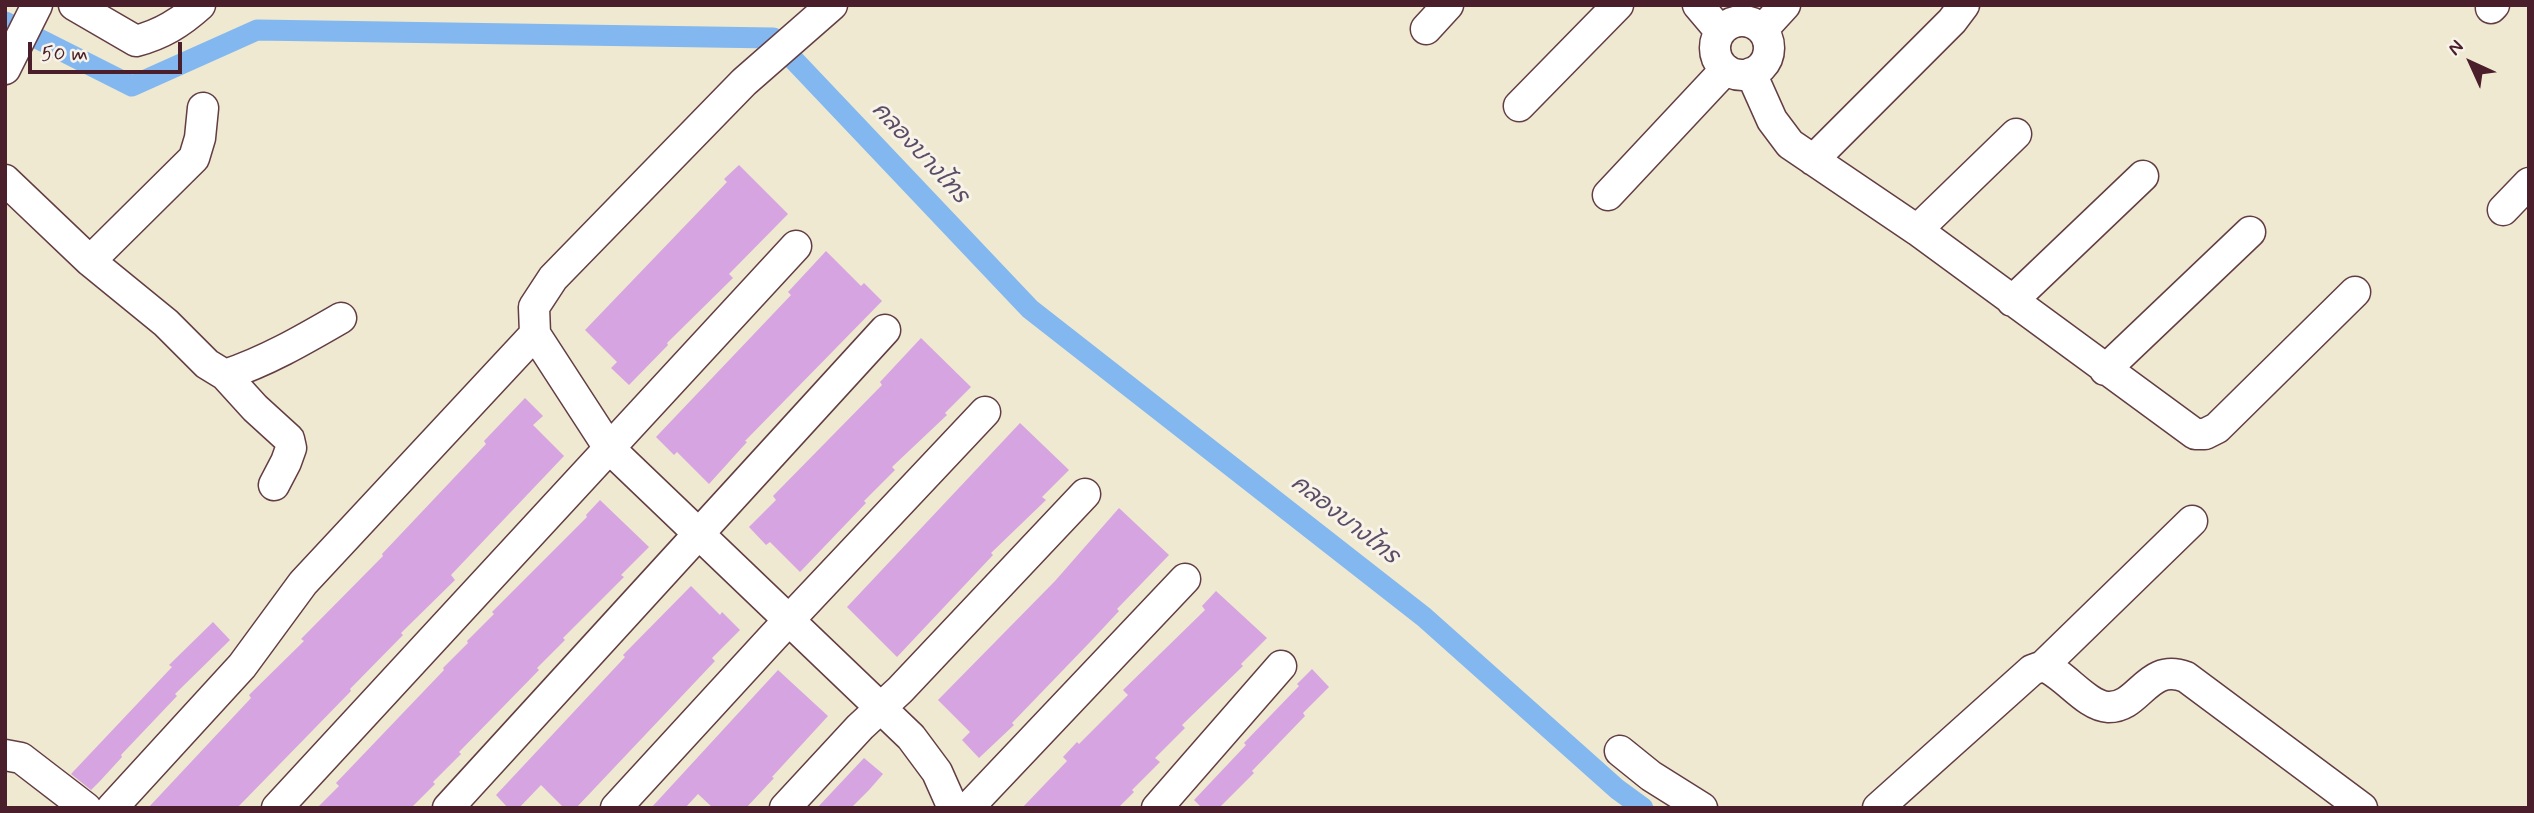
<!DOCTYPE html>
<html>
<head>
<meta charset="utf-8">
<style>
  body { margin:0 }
  #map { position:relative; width:2534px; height:813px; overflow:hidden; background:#eee9d0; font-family:Mynerve,sans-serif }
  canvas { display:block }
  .frame { position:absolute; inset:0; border:7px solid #4a1f2b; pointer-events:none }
  .north { position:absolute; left:2436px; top:28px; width:70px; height:70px; -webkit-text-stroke:5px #f7f3e8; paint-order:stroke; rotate:315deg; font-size:19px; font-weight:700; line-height:28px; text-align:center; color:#4a1f2b }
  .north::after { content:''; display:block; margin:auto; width:24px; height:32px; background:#4a1f2b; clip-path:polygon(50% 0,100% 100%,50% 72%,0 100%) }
  .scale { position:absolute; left:28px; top:42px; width:154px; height:32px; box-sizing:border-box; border:4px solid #4a1f2b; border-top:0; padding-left:9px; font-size:21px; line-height:24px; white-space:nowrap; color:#4a1f2b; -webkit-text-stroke:5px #f7f3e8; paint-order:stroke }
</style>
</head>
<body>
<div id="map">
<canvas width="2534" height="813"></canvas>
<div class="frame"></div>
<div class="north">N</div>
<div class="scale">50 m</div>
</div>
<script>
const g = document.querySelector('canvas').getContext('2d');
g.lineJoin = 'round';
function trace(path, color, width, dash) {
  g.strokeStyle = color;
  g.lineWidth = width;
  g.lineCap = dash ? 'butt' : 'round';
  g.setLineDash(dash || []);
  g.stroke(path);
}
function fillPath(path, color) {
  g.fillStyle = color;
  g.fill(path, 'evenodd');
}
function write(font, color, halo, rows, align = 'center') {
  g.font = font + ' Mynerve,"Playpen Sans Thai",sans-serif';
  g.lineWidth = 6;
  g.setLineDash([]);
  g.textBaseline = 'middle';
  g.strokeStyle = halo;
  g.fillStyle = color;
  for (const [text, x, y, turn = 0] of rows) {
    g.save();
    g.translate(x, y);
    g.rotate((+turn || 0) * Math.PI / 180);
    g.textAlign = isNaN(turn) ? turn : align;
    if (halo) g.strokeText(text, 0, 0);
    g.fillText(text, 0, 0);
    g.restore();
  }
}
const canal = new Path2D(`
  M5,22l127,64 125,-56 516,8 257,271 394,308 193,172 26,19`);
const building = new Path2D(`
  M739,165l49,49 -59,60 4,4 -66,65 1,2 -39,40 -18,-17 6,-6 -32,-32 142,-148 -3,-3z
  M826,251l35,35 3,-3 18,18 -137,140 2,1 -38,42 -32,-32 -3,3 -18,-18 135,-142 -3,-3z
  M921,338l50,49 -26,26 2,2 -55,52 3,3 -31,31 2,2 -66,69 -30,-30 -4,3 -17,-18 27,-27 -3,-4 109,-111 -2,-3z
  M525,398l18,18 -10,9 31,31 -113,119 4,5 -54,53 2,2 -53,54 1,2 -114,117h-89l103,-110 -2,-3 55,-54 -3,-2 82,-83 -1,-2 104,-110 -2,-3z
  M1020,423l49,47 -27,27 4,3 -55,53 2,2 -96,102 -50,-50z
  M600,500l49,47 -28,28 3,2 -61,61 2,2 -28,28 2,2 -80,82 2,2 -28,28 2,2 -24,24h-94l22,-22 -3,-3 108,-113 -1,-2 25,-25 -1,-2 27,-27 -2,-2 95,-95 -1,-2z
  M1119,508l50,47 -52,54 2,2 -27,29 -80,83 2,2 -35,33 -17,-18 8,-8 -32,-32 117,-119z
  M691,586l29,29 2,-3 18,18 -28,28 3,3 -139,147h-12l-23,-23 -22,23h-11l-12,-13 129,-138 -2,-2z
  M1216,591l51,47 -26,26 2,2 -61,59 3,3 -30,30 5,4 -28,28 2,2 -16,16h-96l45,-47 -4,-4 14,-15 2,2 49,-49 -5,-5 82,-80 -3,-4z
  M213,622l17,18 -55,54 2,2 -56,59 1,2 -21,23 -10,10 -20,-16 101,-107 -3,-2z
  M1312,669l17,18 -26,26 2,3 -53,55 2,2 -35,35h-17l-8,-8 52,-55 -2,-2 55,-57 -2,-2z
  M778,670l50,46 -56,61 2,1 -28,30h-33l-15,-14 -13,14h-34z
  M864,758l19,16 -14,16 -18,18h-34z`);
const minor = new Path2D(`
  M74,5l62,36c26,-7 44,-18 64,-36
  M832,5l-88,77 -191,196 -19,29 1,27 74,114 302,289 26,35 16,36
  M1698,5l22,26
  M2491,8l3,-3
  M1715 48a27 27 0 1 1 54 0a27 27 0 1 1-54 0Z
  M1426,29l22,-24
  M1763,29l22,-24
  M5,69l32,-64
  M1751,73l21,47 18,24 127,86 278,204h10l12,-6 138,-136
  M1519,106l99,-101
  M1813,160l139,-139 12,-16
  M5,180l85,81 76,62 41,41 18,11c42,-14 78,-35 116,-57
  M1608,195l117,-125
  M2503,210l26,-27
  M1917,230l99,-96
  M90,261l104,-103 6,-20 3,-30
  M2012,301l131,-125
  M2105,370l145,-138
  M225,375l30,33 34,31 2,9 -5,14 -12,23
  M2043,666l149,-145
  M1620,751l31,25 51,32
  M5,755l16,3 65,50
  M112,808l130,-142 61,-83 232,-249
  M277,808l519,-562
  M448,808l437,-478
  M616,808l157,-171 212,-225
  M785,808l75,-81 40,-37 185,-196
  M968,808l217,-229
  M1157,808l124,-142
  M1878,808l154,-138 11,-4c22,8 43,40 65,41 32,1 39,-45 78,-30l176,131`);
const waterNames = [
  ["คลองบางไทร",919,154,47],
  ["คลองบางไทร",1344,521,38]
];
trace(canal, '#82b7f0', 21);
fillPath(building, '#d6a4e0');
trace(minor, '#633d44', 33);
trace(minor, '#fff', 30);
write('italic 23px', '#5b4d66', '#f7f3e8', waterNames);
</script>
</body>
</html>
